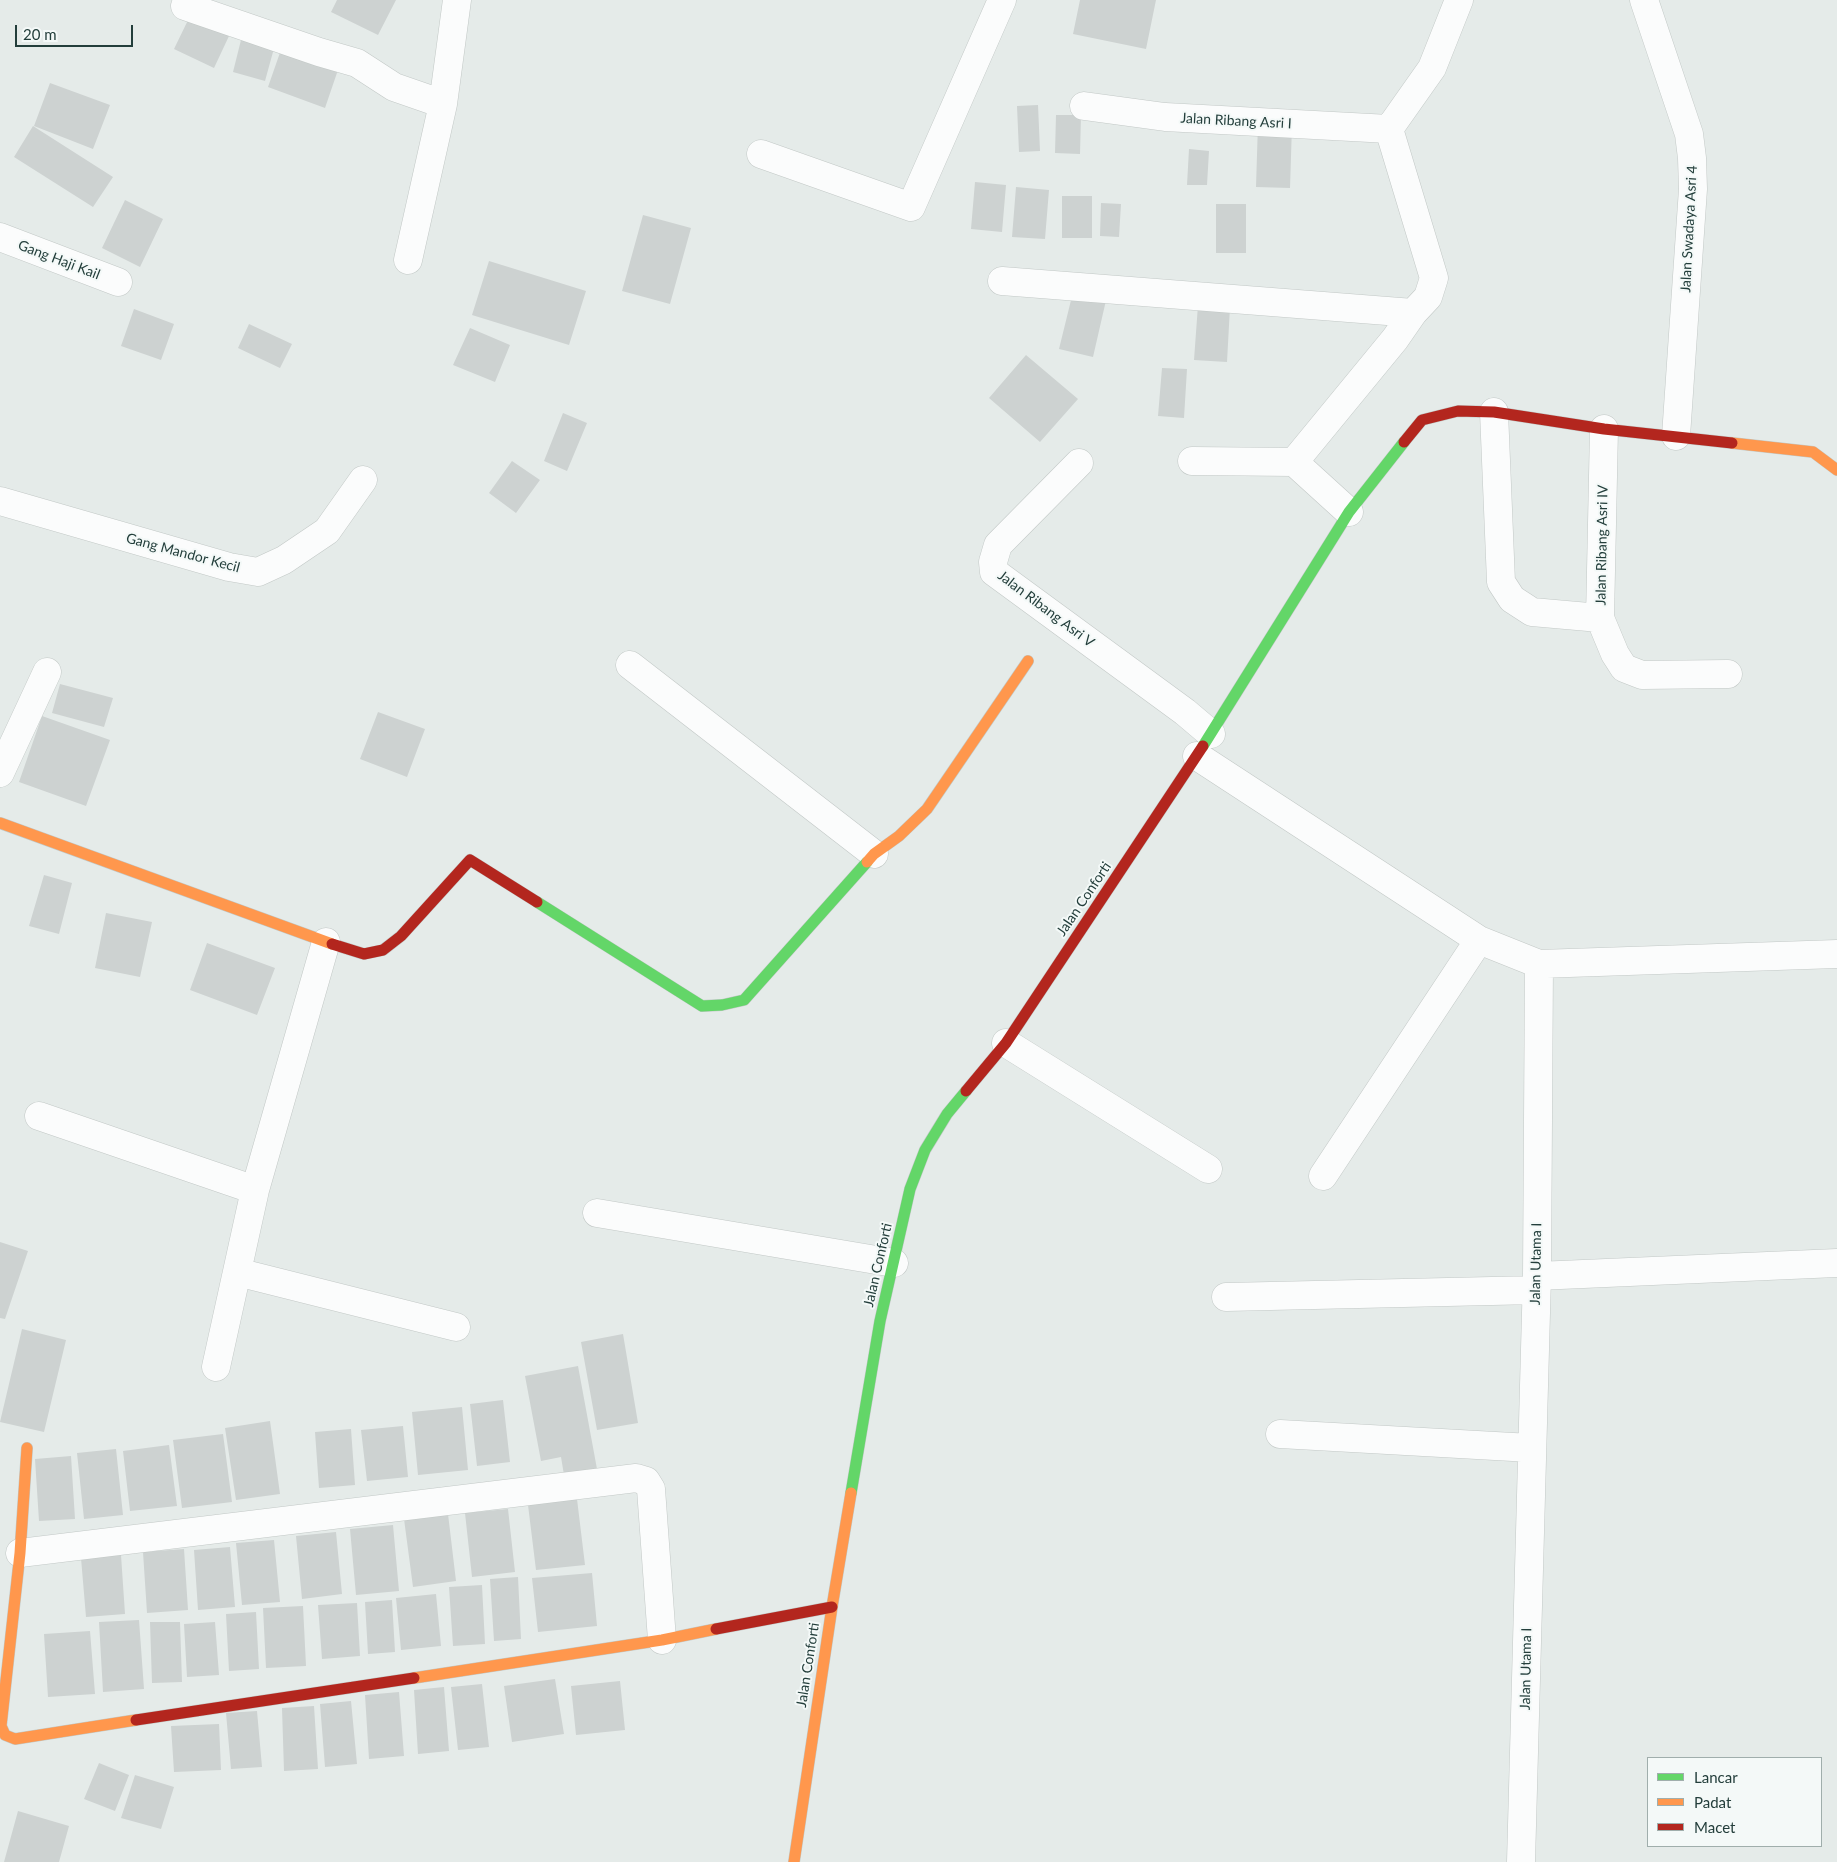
<!DOCTYPE html>
<html>
<head>
<meta charset="utf-8">
<style>
  body { margin:0 }
  #map { position:relative; width:1837px; height:1862px; overflow:hidden; background:#e5ebe9; font-family:Lato,sans-serif }
  canvas { display:block }
  .legend { position:absolute; left:1647px; top:1757px; width:175px; height:90px; box-sizing:border-box; background:#f4f9f8; border:1px solid #a0aeac; margin:0; padding:6px 9px; list-style:none; font-size:15px; color:#233e3b }
  .legend li { display:flex; align-items:center; gap:10px; height:25px }
  .legend b { width:25px; border:1px solid #a0aeac }
  .scale { position:absolute; left:15px; top:25px; width:118px; height:22px; box-sizing:border-box; border:2px solid #233e3b; border-top:0; padding-left:6px; font-size:15px; line-height:18px; white-space:nowrap; color:#233e3b; -webkit-text-stroke:4px #f4f9f8; paint-order:stroke }
</style>
</head>
<body>
<div id="map">
<canvas width="1837" height="1862"></canvas>
<ul class="legend">
<li><b style="height:6px;background:#63d668"></b>Lancar</li>
<li><b style="height:6px;background:#ff974d"></b>Padat</li>
<li><b style="height:6px;background:#b3261e"></b>Macet</li>
</ul>
<div class="scale">20 m</div>
</div>
<script>
const g = document.querySelector('canvas').getContext('2d');
g.lineJoin = 'round';
function fillPath(path, color) {
  g.fillStyle = color;
  g.fill(path, 'evenodd');
}
function trace(path, color, width, dash) {
  g.strokeStyle = color;
  g.lineWidth = width;
  g.lineCap = dash ? 'butt' : 'round';
  g.setLineDash(dash || []);
  g.stroke(path);
}
function write(font, color, halo, rows, align = 'center') {
  g.font = font + ' Lato,sans-serif';
  g.lineWidth = 4;
  g.setLineDash([]);
  g.textBaseline = 'middle';
  g.strokeStyle = halo;
  g.fillStyle = color;
  for (const [text, x, y, turn = 0] of rows) {
    g.save();
    g.translate(x, y);
    g.rotate((+turn || 0) * Math.PI / 180);
    g.textAlign = isNaN(turn) ? turn : align;
    if (halo) g.strokeText(text, 0, 0);
    g.fillText(text, 0, 0);
    g.restore();
  }
}
const building = new Path2D(`
  M337,0h59l-18,35 -47,-23z
  M1080,0h76l-10,49 -73,-15z
  M190,16l39,20 -15,32 -40,-19z
  M243,32l33,9 -11,40 -32,-9z
  M283,44l57,20 -15,44 -57,-21z
  M50,83l60,22 -17,44 -59,-23z
  M1038,105l2,46 -21,1 -2,-46z
  M1056,115h25l-1,39 -25,-1z
  M1258,123l34,2 -2,63 -34,-1z
  M33,126l80,51 -20,30 -79,-50z
  M1189,149l20,2 -2,34h-20z
  M975,182l31,3 -4,47 -31,-3z
  M1016,187l33,3 -4,49 -33,-2z
  M1062,196h30v42h-30z
  M125,200l38,19 -23,48 -38,-19z
  M1101,203l20,1 -2,33 -19,-1z
  M1216,204h30v49h-30z
  M643,215l48,13 -21,76 -48,-13z
  M489,261l97,30 -17,54 -97,-30z
  M1074,288l33,8 -14,61 -34,-8z
  M1198,305l32,2 -3,55 -33,-2z
  M134,309l40,15 -13,36 -40,-14z
  M249,324l43,20 -12,24 -42,-20z
  M470,328l40,17 -15,37 -42,-17z
  M1026,355l52,44 -38,43 -51,-44z
  M1162,368l25,1 -3,49 -26,-2z
  M563,413l24,10 -20,48 -23,-10z
  M512,461l28,19 -24,33 -27,-20z
  M60,684l53,14 -9,29 -52,-14z
  M378,712l47,17 -18,48 -47,-18z
  M42,716l68,24 -24,66 -67,-24z
  M44,875l28,8 -13,51 -30,-8z
  M106,913l46,9 -12,55 -45,-9z
  M207,943l68,25 -18,47 -67,-25z
  M0,1242l28,9 -23,68 -5,-1z
  M22,1329l44,11 -22,92 -44,-10z
  M623,1334l15,89 -41,7 -16,-88z
  M578,1366l19,103 -33,6 -3,-18 -20,4 -16,-85z
  M503,1400l7,62 -33,4 -7,-62z
  M462,1407l6,63 -50,5 -6,-63z
  M270,1421l10,73 -44,6 -11,-72z
  M403,1426l5,51 -41,4 -6,-51z
  M351,1429l4,56 -36,3 -4,-56z
  M223,1434l9,68 -50,6 -9,-68z
  M169,1445l8,61 -47,5 -7,-60z
  M116,1449l7,66 -39,4 -7,-66z
  M71,1456l4,63 -36,2 -4,-62z
  M577,1499l8,66 -49,5 -8,-65z
  M508,1509l7,63 -43,5 -7,-64z
  M448,1514l8,67 -43,6 -9,-68z
  M393,1525l6,66 -43,4 -6,-66z
  M336,1532l6,62 -40,5 -6,-63z
  M274,1540l6,62 -38,3 -6,-62z
  M230,1547l5,60 -37,3 -4,-60z
  M184,1549l4,61 -41,3 -4,-61z
  M121,1555l4,59 -39,3 -5,-59z
  M592,1573l5,53 -59,6 -6,-54z
  M518,1577l3,62 -27,2 -4,-62z
  M482,1585l3,59 -32,2 -4,-59z
  M436,1594l5,52 -40,4 -5,-52z
  M392,1600l3,52 -27,2 -3,-52z
  M357,1603l3,53 -38,3 -4,-54z
  M303,1606l3,60 -40,2 -3,-60z
  M256,1612l3,57 -30,2 -3,-57z
  M139,1620l5,69 -41,3 -4,-70z
  M150,1622h30l2,60 -30,1z
  M215,1622l4,53 -32,2 -3,-53z
  M90,1631l5,63 -47,3 -4,-63z
  M555,1679l9,55 -52,8 -8,-56z
  M620,1681l5,49 -49,5 -5,-49z
  M482,1684l7,63 -31,3 -7,-63z
  M444,1687l5,64 -31,3 -4,-64z
  M399,1692l5,64 -35,3 -4,-64z
  M351,1701l6,63 -32,3 -5,-63z
  M314,1706l4,63 -34,2 -2,-63z
  M257,1711l5,56 -31,2 -5,-56z
  M219,1724l2,46 -47,2 -3,-46z
  M99,1763l30,12 -14,36 -31,-12z
  M135,1775l39,12 -13,42 -40,-11z
  M18,1811l51,15 -10,36h-55z`);
const street = new Path2D(`
  M1644,0l45,134 3,24 1,31 -17,247
  M185,6l134,46 38,11 37,24 49,17
  M1084,106l81,11 224,12
  M1389,129l43,-61 27,-68
  M761,154l150,53 91,-207
  M0,237l118,45
  M408,260l35,-156 14,-104
  M1002,281l411,32
  M1494,412l7,170 11,17 20,13 68,6
  M1604,429l-4,189 15,36 9,14 18,7 86,-1
  M1192,461l102,1
  M1294,462l101,-123 18,-26 15,-16 6,-19 -45,-149
  M1294,462l55,50
  M1079,463l-81,82 -5,17 1,10 191,140 26,22
  M0,501l229,66 29,5 26,-12 43,-29 36,-51
  M630,665l244,189
  M1197,756l282,184 60,24 298,-10
  M0,773l47,-101
  M1006,1043l202,126
  M39,1116l216,74
  M1323,1176l156,-236
  M597,1213l297,50
  M237,1272l219,55
  M1537,1276l300,-13
  M1226,1297l310,-7
  M216,1367l39,-177 71,-248
  M1280,1434l251,14
  M20,1553l616,-75 10,3 5,8 11,151
  M1521,1862l16,-586 2,-312`);
const fast = new Path2D(`
  M1203,746l146,-234 55,-70
  M537,902l165,104 20,-1 22,-5 123,-138
  M851,1493l29,-172 30,-132 15,-39 22,-36 19,-23`);
const slow = new Path2D(`
  M1732,443l81,9 24,18
  M0,823l332,121
  M867,862l7,-8 25,-18 28,-27 101,-148
  M27,1448l-7,105 -19,173 4,9 10,4 121,-19
  M414,1678l248,-38 54,-11
  M794,1862l38,-255 19,-114`);
const jam = new Path2D(`
  M1404,442l18,-22 36,-9 36,1 110,17 128,14
  M332,944l32,10 19,-4 18,-14 69,-76 67,42
  M966,1091l40,-48 197,-297
  M716,1629l116,-22
  M136,1720l278,-42`);
const streetNames = [
  ["Jalan Ribang Asri I",1236,121,3],
  ["Jalan Swadaya Asri 4",1689,229,-87],
  ["Gang Haji Kail",59,260,21],
  ["Jalan Ribang Asri IV",1602,545,-89],
  ["Gang Mandor Kecil",183,553,15],
  ["Jalan Ribang Asri V",1046,609,37],
  ["Jalan Conforti",1084,899,-56],
  ["Jalan Utama I",1536,1264,-89],
  ["Jalan Conforti",878,1265,-77],
  ["Jalan Conforti",808,1665,-81],
  ["Jalan Utama I",1526,1669,-89]
];
fillPath(building, '#cdd2d1');
trace(street, '#c2c8c6', 29);
trace(fast, '#c1c8c6', 12);
trace(slow, '#c1c8c6', 12);
trace(jam, '#c1c8c6', 12);
trace(street, '#fbfcfc', 28);
trace(fast, '#63d668', 11);
trace(slow, '#ff974d', 11);
trace(jam, '#b3261e', 11);
write('14px', '#233e3b', '#f4f9f8', streetNames);
</script>
</body>
</html>
